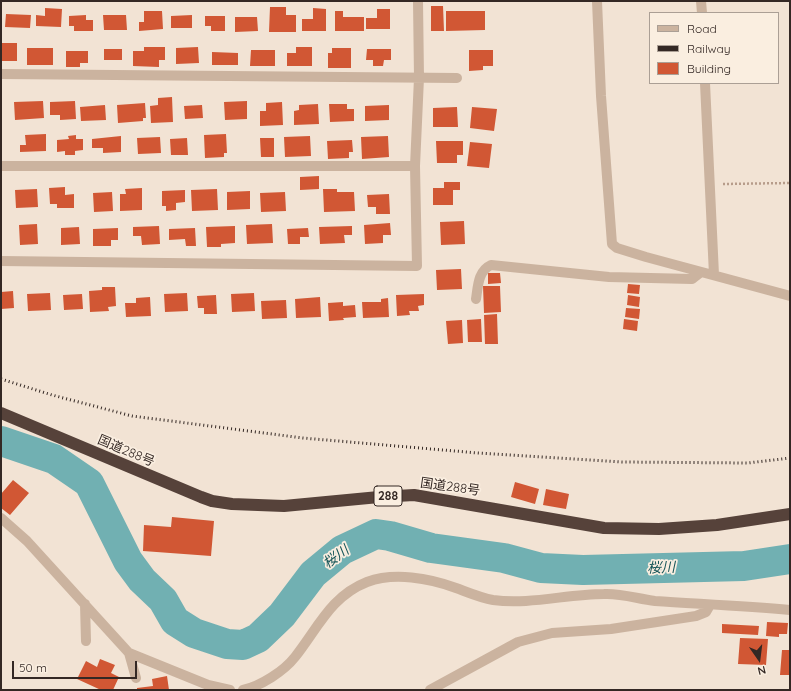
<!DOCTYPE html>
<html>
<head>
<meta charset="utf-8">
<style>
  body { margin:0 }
  #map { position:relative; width:791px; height:691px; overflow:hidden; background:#f2e3d4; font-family:Quicksand,sans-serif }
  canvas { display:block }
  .frame { position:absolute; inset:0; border:2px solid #342824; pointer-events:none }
  .legend { position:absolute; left:649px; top:12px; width:130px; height:72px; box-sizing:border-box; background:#faeee0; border:1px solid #ab9f95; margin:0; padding:5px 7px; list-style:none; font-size:12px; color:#342824 }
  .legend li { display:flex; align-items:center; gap:8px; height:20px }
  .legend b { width:20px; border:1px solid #ab9f95 }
  .north { position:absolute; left:739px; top:639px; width:40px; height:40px; -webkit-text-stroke:3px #faeee0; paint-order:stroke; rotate:166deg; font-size:11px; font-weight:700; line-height:16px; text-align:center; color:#342824 }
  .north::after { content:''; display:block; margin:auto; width:14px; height:18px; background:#342824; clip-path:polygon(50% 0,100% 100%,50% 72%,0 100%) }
  .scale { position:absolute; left:12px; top:661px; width:125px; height:18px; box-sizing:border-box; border:2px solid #342824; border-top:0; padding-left:5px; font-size:12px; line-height:14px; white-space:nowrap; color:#342824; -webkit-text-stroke:3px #faeee0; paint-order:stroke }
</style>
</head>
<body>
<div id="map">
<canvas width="791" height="691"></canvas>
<div class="frame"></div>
<ul class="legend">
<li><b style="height:5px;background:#cbb39f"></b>Road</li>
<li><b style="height:5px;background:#342824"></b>Railway</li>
<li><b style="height:11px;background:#d15734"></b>Building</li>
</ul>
<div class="north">N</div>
<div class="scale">50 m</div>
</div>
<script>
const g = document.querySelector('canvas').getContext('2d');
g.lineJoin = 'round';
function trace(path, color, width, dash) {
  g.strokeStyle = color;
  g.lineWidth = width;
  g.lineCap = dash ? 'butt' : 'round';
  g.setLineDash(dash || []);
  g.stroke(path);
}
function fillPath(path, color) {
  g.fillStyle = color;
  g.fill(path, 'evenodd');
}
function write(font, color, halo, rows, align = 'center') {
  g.font = font + ' Quicksand,"Noto Sans JP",sans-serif';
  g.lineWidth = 3.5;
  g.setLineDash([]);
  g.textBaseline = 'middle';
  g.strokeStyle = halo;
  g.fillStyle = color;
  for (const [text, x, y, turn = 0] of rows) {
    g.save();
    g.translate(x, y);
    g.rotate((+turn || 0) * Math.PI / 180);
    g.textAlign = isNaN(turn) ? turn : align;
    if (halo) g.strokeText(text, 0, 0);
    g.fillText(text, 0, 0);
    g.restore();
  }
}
const river = new Path2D(`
  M1,441l53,18 35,24 39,78 14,19 21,20 12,21 19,12 33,11 16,1 15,-7 24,-23 31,-41 29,-24 34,-16 14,2 41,12 73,10 37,10 42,2 161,-4 46,-7`);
const building = new Path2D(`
  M431,6h12l1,25h-13z
  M270,7h16v8h10v17h-27z
  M45,8l17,1 -1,18 -25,-1v-11l9,1z
  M313,8l13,1v22h-24v-12h11z
  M377,9h13v20h-24v-11h11z
  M144,11h18l1,18 -24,2v-9h5z
  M335,11h8v6h21v14h-29z
  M446,11h39v19l-39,1z
  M6,14l25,1 -1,13 -25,-1z
  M86,15v5h7v11h-19v-5h-5v-10z
  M103,15h23l1,15h-23z
  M192,15v13h-21v-12z
  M205,16h20v15h-14v-5h-6z
  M235,17h22l1,14 -23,1z
  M1,43h16v18h-16z
  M144,47h21v13h-6v7l-26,-1v-15h11z
  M198,47l1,16 -23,1v-16z
  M296,47h16v19h-25v-13h9z
  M27,48h26v17h-26z
  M332,48h19v20h-23v-15h4z
  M104,49h18v11h-18z
  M367,49h24v11h-7l-1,6h-10v-6h-7z
  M251,50h24v16h-25z
  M469,50h24v16h-10v4l-14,1z
  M66,51h22v12h-8v4h-14z
  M212,52l26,1v12h-26z
  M172,97l1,25 -22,1 -1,-17 8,-1v-7z
  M43,101l1,17 -29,2 -1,-18z
  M75,101l1,18 -16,1v-5h-10v-13z
  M247,101v18l-22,1 -1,-18z
  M282,102l1,23 -23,1v-15h6v-8z
  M145,103l1,15h-3v3l-25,2 -1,-18z
  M318,104l1,20 -25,1v-14l5,-1v-5z
  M329,104h18v5h7v12l-24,1z
  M105,105l1,15 -25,1 -1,-14z
  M202,105l1,13 -18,1 -1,-13z
  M389,105v15l-24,1v-15z
  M457,107l1,20h-25v-19z
  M472,107l25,2 -3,22 -24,-3z
  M46,134v17l-26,1v-7h6l-1,-10z
  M226,134l1,19h-3v4l-19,1 -1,-23z
  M76,135v4h7v11l-8,1v4h-10v-4l-8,1v-12l12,-1 -1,-3z
  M121,136v16l-18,1v-5h-11v-9z
  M310,136l1,20 -26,1 -1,-20z
  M388,136l1,21 -27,2 -1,-22z
  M160,137l1,16 -23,1 -1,-16z
  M187,138l1,17h-17l-1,-16z
  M260,138h14v19h-13z
  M352,140l1,12h-4v6l-21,1 -1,-18z
  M436,141h27v14h-6v8h-20z
  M470,142l22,2 -3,24 -22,-2z
  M319,176v13l-19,1v-13z
  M444,182h16v8h-7v15h-20v-17h11z
  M65,187v8l9,-1v14h-17v-4h-7l-1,-16z
  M142,188v22l-22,1v-17h6l-1,-5z
  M37,189l1,18 -22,1 -1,-18z
  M217,189l1,21 -26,1 -1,-21z
  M323,189h14v3h17l1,19 -31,1z
  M185,190v12l-9,1v7l-10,1v-5h-4v-15z
  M250,191v18l-23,1v-18z
  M112,192l1,19 -19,1 -1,-19z
  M285,192l1,19 -25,1 -1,-19z
  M389,194l1,20h-14v-7h-8l-1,-12z
  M464,221l1,23 -24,1 -1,-23z
  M390,223l1,12h-8v8l-18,1 -1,-19z
  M37,224l1,20 -18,1 -1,-20z
  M272,224l1,19 -26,1 -1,-19z
  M159,226l1,18 -18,1 -1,-9h-8v-9z
  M235,226v17l-14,1v3h-14l-1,-20z
  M352,226v9h-8l1,8 -25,1 -1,-17z
  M79,227l1,17 -19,1v-17z
  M118,228v12h-7v6h-18v-17z
  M195,228l1,18h-10l-1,-7 -16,1v-11z
  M308,228l1,9h-9v7h-12l-1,-15z
  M461,269l1,20 -25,1 -1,-20z
  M488,273h12l1,10 -13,1z
  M628,284l12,1 -1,9 -12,-1z
  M483,286h17l1,26 -17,1z
  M102,287h13l1,19 -8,1 1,4 -19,1 -1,-21 13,-1z
  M13,291l1,17 -13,1v-17z
  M50,293l1,17 -23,1 -1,-17z
  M187,293l1,18 -23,1 -1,-18z
  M254,293l1,18 -23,1 -1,-18z
  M82,294l1,15 -19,1 -1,-15z
  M424,294v11l-6,1 1,5h-10l1,4 -13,1 -1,-21z
  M216,295l1,19h-13v-6h-6l-1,-12z
  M628,295l12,2 -1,10 -12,-2z
  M150,297l1,19 -25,1 -1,-14h11v-5z
  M320,297l1,20 -25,1 -1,-19z
  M388,298l1,19 -26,1 -1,-16h19v-3z
  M286,300l1,18 -25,1 -1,-18z
  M343,302v4l12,-1 1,12 -13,1 1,2 -15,1 -1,-18z
  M626,308l14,1 -1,10 -14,-2z
  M497,314l1,30h-13l-1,-29z
  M481,319l1,23h-14l-1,-22z
  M624,319l14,2 -1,10 -14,-2z
  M462,320l1,23 -15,1 -2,-23z
  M13,480l16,13 -19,22 -9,-7v-14z
  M515,482l24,7 -4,15 -24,-7z
  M546,489l23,5 -3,15 -23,-4z
  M172,517l42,4 -3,35 -68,-5 1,-26 27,2z
  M767,622l21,1 -1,11h-8v3l-13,-1z
  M722,624l37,2 -1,9 -36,-2z
  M740,638l28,1 -2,26 -28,-1z
  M782,650h8v25h-10z
  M100,659l15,6 -4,8 8,4 -6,13h-12l-24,-11 9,-18 11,6z
  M167,676l2,14h-32v-2l16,-2 -1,-7z`);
const path = new Path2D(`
  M723,184l67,-1`);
const minor = new Path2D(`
  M597,1l4,95 11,148 5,4 29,9 144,39
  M701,1l1,12
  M1,74l456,4
  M705,83l9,192
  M1,166h414
  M1,261l416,5 -2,-100 4,-88 -1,-77
  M476,299c2,-13 2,-28 15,-34l118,12 83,2 9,-7
  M1,518l26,23 102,112 79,32 22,5
  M85,604l1,37
  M129,653l7,25
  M243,690c18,-4 41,-19 52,-33 23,-29 36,-61 72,-75 27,-10 62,-4 89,6 11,4 25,10 37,12 37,5 74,-6 111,-6 17,-1 34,5 51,7 45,3 90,5 135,9
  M430,690l88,-48 34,-9 59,-4 85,-13 10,-4 4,-7`);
const highway = new Path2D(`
  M1,413l200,84 11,4 20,3 52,2 95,-9 35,-2 190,33 55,1 58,-4 73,-11`);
const rail = new Path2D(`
  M1,379l51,16 80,21 171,22 175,15 144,9 126,1 42,-5`);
const shields = [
  [388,496,28]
];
const shieldNames = [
  ["288",388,496]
];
const streetNames = [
  ["国道288号",126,451,23],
  ["国道288号",450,487,8]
];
const waterNames = [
  ["桜川",336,557,-36],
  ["桜川",661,568,-2]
];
trace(river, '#71b0b2', 30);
fillPath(building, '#d15734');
trace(path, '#b79c8a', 2.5, [2, 2]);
trace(minor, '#cbb39f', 10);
trace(highway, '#56423a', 12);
trace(rail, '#342824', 3, [1, 3]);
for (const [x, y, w] of shields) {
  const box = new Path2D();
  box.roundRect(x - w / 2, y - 10, w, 20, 3);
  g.fillStyle = '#faeee0';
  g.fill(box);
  trace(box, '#342824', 1);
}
write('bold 12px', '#342824', null, shieldNames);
write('13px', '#342824', '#faeee0', streetNames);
write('italic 14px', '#165558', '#faeee0', waterNames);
</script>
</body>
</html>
